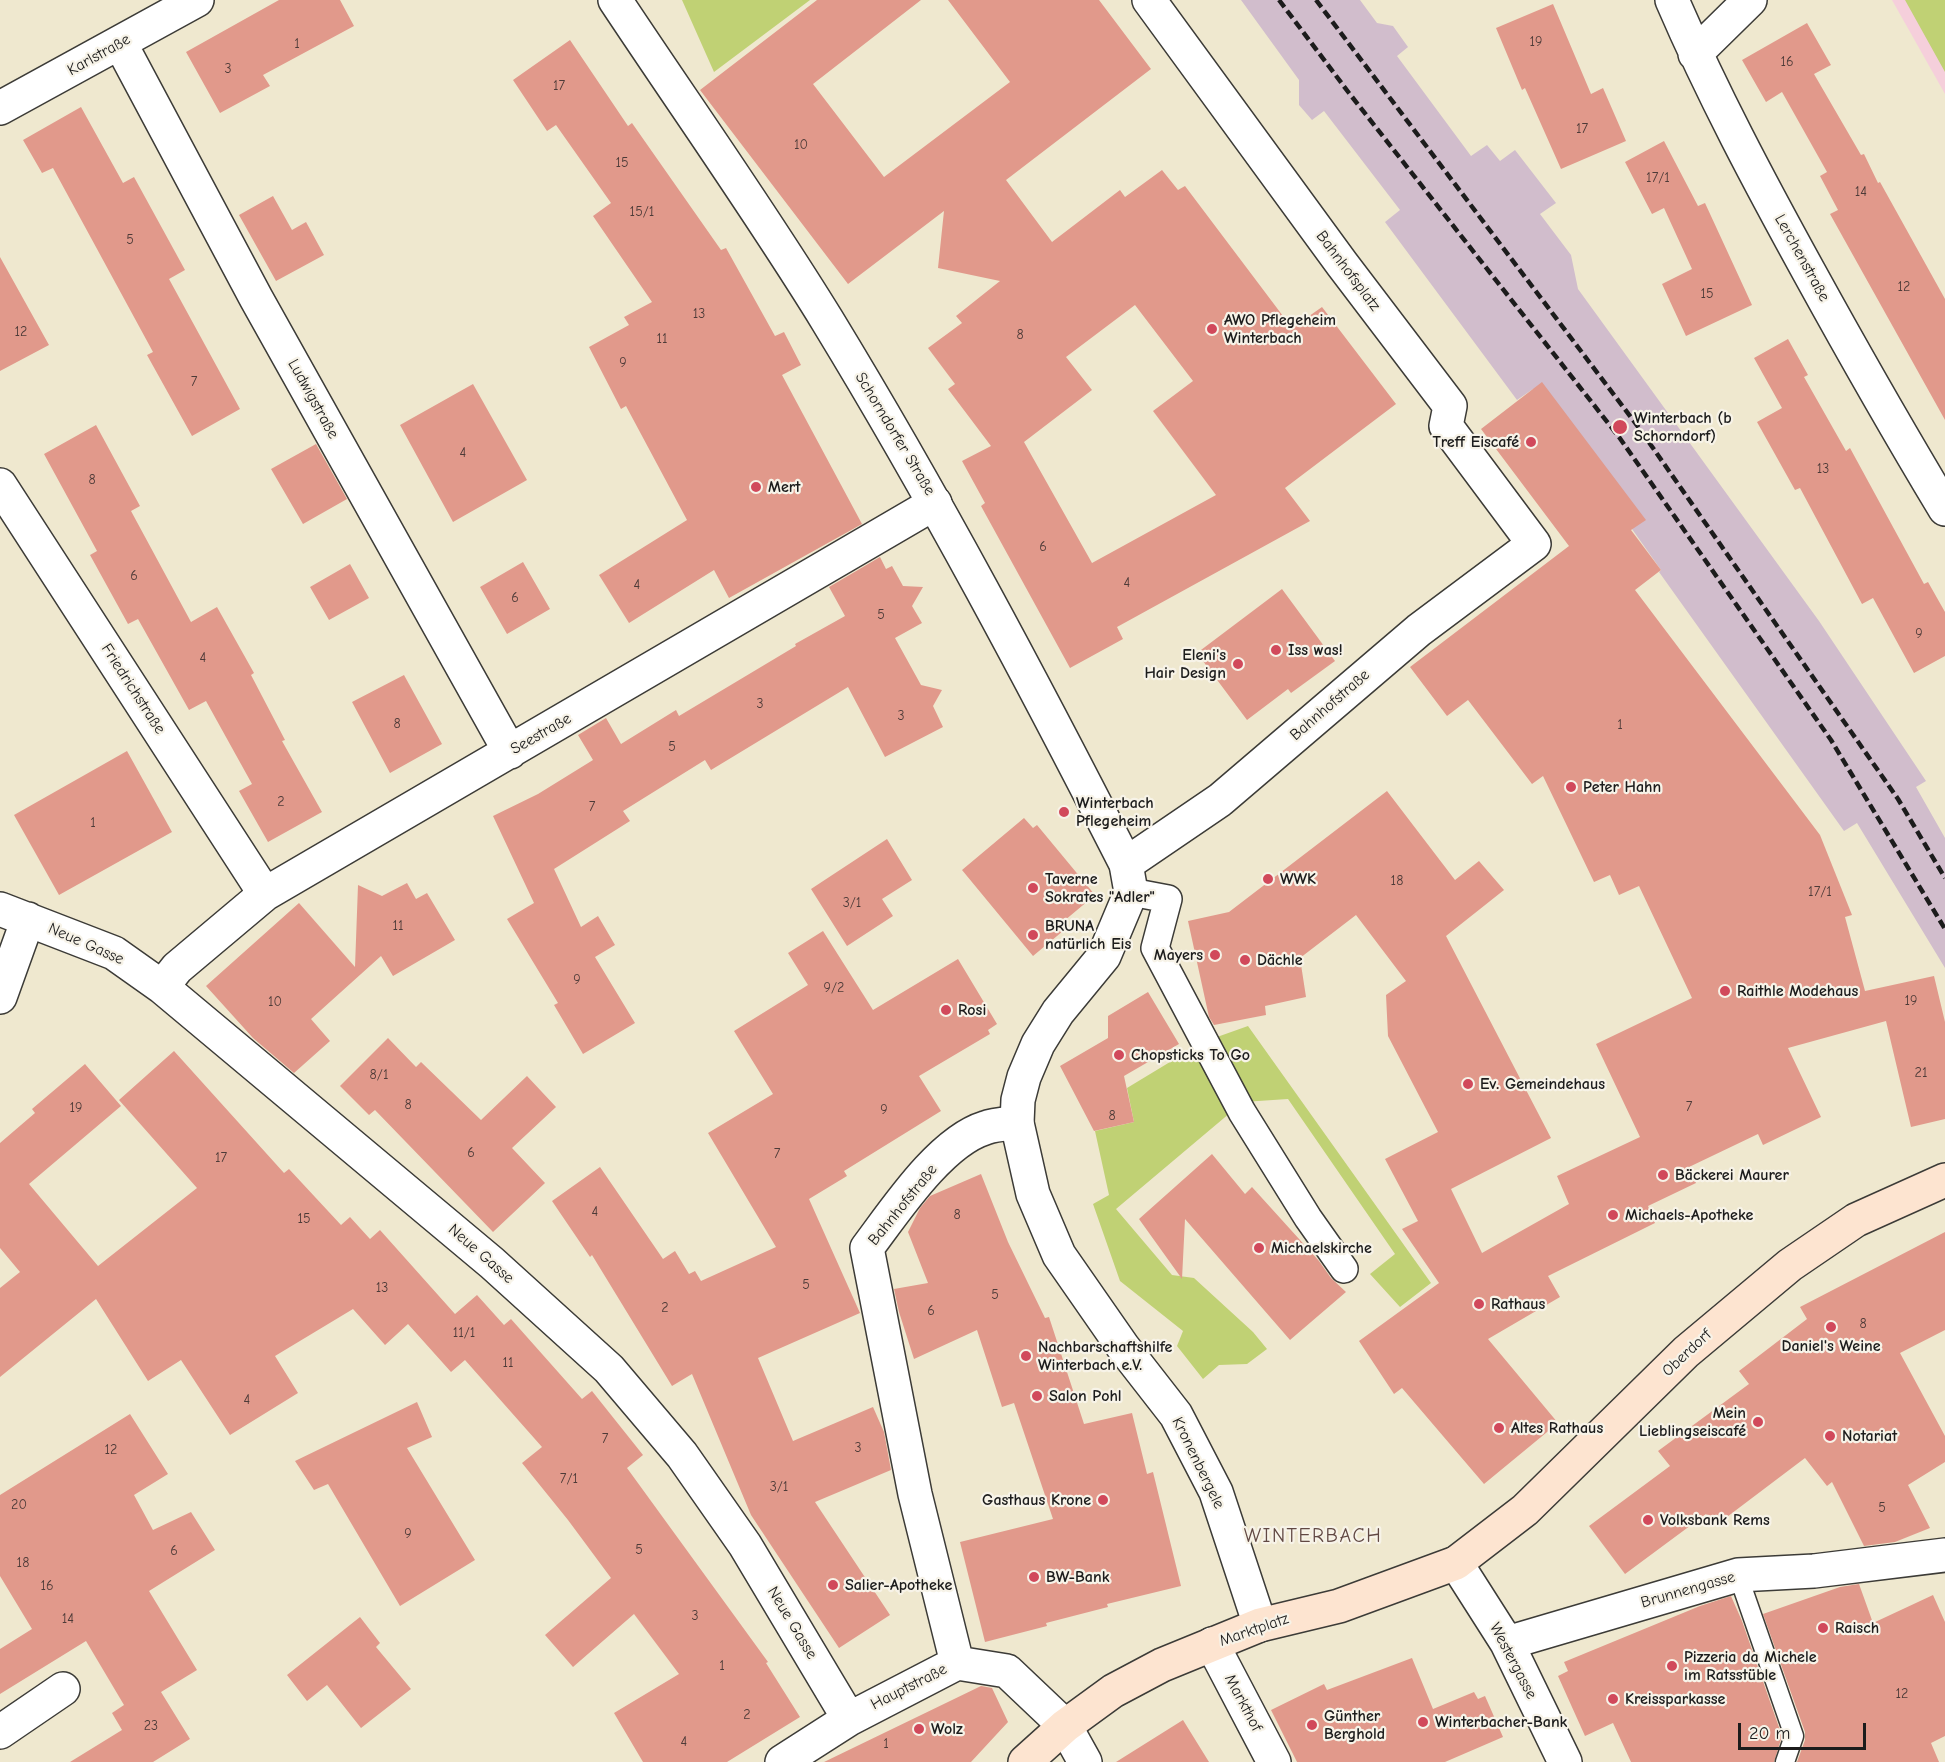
<!DOCTYPE html>
<html>
<head>
<meta charset="utf-8">
<style>
  body { margin:0 }
  #map { position:relative; width:1945px; height:1762px; overflow:hidden; background:#efe8cf; font-family:"Comic Neue",sans-serif }
  canvas { display:block }
  .scale { position:absolute; left:1738px; top:1723px; width:128px; height:27px; box-sizing:border-box; border:3px solid #1c1c1c; border-top:0; padding-left:8px; font-size:18px; line-height:21px; white-space:nowrap; color:#1c1c1c; -webkit-text-stroke:4px #f7f3e8; paint-order:stroke }
</style>
</head>
<body>
<div id="map">
<canvas width="1945" height="1762"></canvas>
<div class="scale">20 m</div>
</div>
<script>
const g = document.querySelector('canvas').getContext('2d');
g.lineJoin = 'round';
function fillPath(path, color) {
  g.fillStyle = color;
  g.fill(path, 'evenodd');
}
function trace(path, color, width, dash) {
  g.strokeStyle = color;
  g.lineWidth = width;
  g.lineCap = dash ? 'butt' : 'round';
  g.setLineDash(dash || []);
  g.stroke(path);
}
function write(font, color, halo, rows, align = 'center') {
  g.font = font + ' "Comic Neue",sans-serif';
  g.lineWidth = 4.5;
  g.setLineDash([]);
  g.textBaseline = 'middle';
  g.strokeStyle = halo;
  g.fillStyle = color;
  for (const [text, x, y, turn = 0] of rows) {
    g.save();
    g.translate(x, y);
    g.rotate((+turn || 0) * Math.PI / 180);
    g.textAlign = isNaN(turn) ? turn : align;
    if (halo) g.strokeText(text, 0, 0);
    g.fillText(text, 0, 0);
    g.restore();
  }
}
const built = new Path2D(`
  M1892,0h53v94z`);
const industrial = new Path2D(`
  M1241,0h119l17,23 16,3 15,21 -11,9 74,100 16,-11 13,16 15,-11 41,53 -16,11 31,41 7,34 241,332 107,160 -10,6 29,51v130l-88,-145 -13,8 -185,-259 2,-2 -128,-181 -16,11 -132,-178 15,-12 -76,-99 -12,9 -13,-15v-25z`);
const green = new Path2D(`
  M682,0h128l-96,72z
  M1905,0h40v72z
  M1248,1026l183,257 -31,24 -30,-33 25,-20 -107,-155 -45,3 -127,107 56,66 22,3 59,54 14,17 -20,15 -28,1 -16,14 -26,-33 6,-15 -63,-50 -27,-77 16,-9 -14,-64 39,-9 -7,-34 76,-46z`);
const building = new Path2D(`
  M279,0h61l14,26 -91,49 7,11 -50,27 -34,-61z
  M817,0h104l-108,84 71,93 126,-95 -62,-82h151l52,69 -145,111 46,62 68,-52 5,7 37,-27 16,20 7,-4 107,142 30,-21 74,97 -111,84 25,33 -193,106 6,12 -53,29 -89,-162 4,-3 -23,-42 29,-15 -43,-57 7,-5 -27,-36 34,-25 -6,-7 44,-35 -62,-13 6,-57 -96,73 -148,-194zM1135,305l58,76 -40,30 63,84 -124,68 -68,-121 68,-52 -26,-33z
  M1553,4l38,90 12,-6 23,53 -65,28 -36,-81 -3,2 -26,-62z
  M1807,23l24,42 -17,9 47,81 3,-1 14,29 2,-1 65,117v121l-115,-206 8,-4 -18,-34 7,-4 -45,-80 -16,10 -24,-42z
  M570,40l58,86 4,-3 89,127 5,-2 49,88 9,-4 17,33 -19,10 80,149 -133,74 -15,-28 -85,53 -30,-48 88,-55 -61,-114 -5,3 -32,-62 40,-22 -5,-8 28,-15 -59,-86 18,-13 -55,-78 -9,6 -34,-51z
  M81,107l42,76 11,-6 51,93 -16,9 71,130 -48,27 -45,-81 6,-3 -100,-184 -11,5 -19,-33z
  M1664,141l34,65 7,-3 47,102 -66,31 -24,-52 30,-15 -28,-61 -12,6 -27,-52z
  M273,196l19,34 14,-8 18,33 -48,26 -37,-66z
  M0,257l49,88 -49,26z
  M1788,339l20,36 -4,2 42,74 4,-3 74,136 4,-2 17,30v44l-31,17 -41,-75 -11,6 -62,-116 -5,2 -38,-68 25,-14 -28,-50z
  M1542,382l104,138 -15,10 30,40 -26,20 185,245 32,80 -7,2 20,74 69,-15 11,46v97l-34,8 -25,-106 -98,27 33,69 -58,28 -5,-11 -69,33 7,16 -48,23 7,17 -107,53 12,21 -72,42 70,84 -74,61 -82,-96 -8,6 -35,-53 80,-58 -37,-54 16,-8 -33,-62 53,-27 -50,-96 -2,-41 20,-14 -50,-66 -56,43 6,39 -41,9 1,9 -52,10 -5,-8 -21,-96 41,-9 158,-121 68,89 24,-19 25,29 -58,46 105,202 -100,51 31,64 87,-49 -12,-28 83,-39 -44,-93 96,-46 -53,-112 -20,9 -9,-20 -16,7 -51,-106 -11,8 -64,-84 -21,16 -37,-49 159,-121 -88,-117z
  M473,384l54,96 -74,42 -53,-97z
  M96,425l44,81 -9,5 60,111 26,-15 37,66 -3,2 34,65 -3,1 40,71 -54,30 -29,-51 13,-7 -46,-83 -17,9 -51,-91 -10,5 -38,-69 7,-4 -53,-97z
  M316,444l31,55 -44,25 -32,-55z
  M880,557l6,12 6,-3 11,20 20,1 -11,19 10,17 -27,15 26,47 21,5 -9,16 10,21 -58,30 -37,-70 -137,83 -6,-10 -82,51 7,10 -76,48 27,58 17,-11 17,29 -20,12 40,66 -52,31 -29,-49 4,-2 -51,-84 27,-16 -41,-87 45,-22 55,-34 -15,-25 28,-17 15,26 55,-34 3,6 117,-70 -1,-2 50,-28 -16,-29z
  M523,562l27,47 -43,25 -27,-47z
  M350,564l19,34 -40,22 -19,-33z
  M1282,589l53,72 -44,32 -3,-4 -41,31 -50,-67z
  M404,675l38,69 -52,29 -38,-71z
  M127,751l45,81 -113,63 -45,-80z
  M1024,818l9,10 4,-3 58,70 -31,26 5,5 -36,30 -71,-86z
  M887,839l25,41 -30,19 11,17 -46,30 -36,-57z
  M407,883l9,16 11,-6 28,47 -62,36 -12,-20 -70,63 19,22 -36,32 -41,-35 -47,-52 93,-83 56,64 3,-82 24,11z
  M823,931l50,79 85,-51 39,65 -9,6 2,4 -71,42 22,35 -97,60 3,5 -38,23 51,114 -102,45 35,83 80,-34 11,25 7,38 -76,32 75,113 -51,33 -88,-133 -59,-141 -20,12 -80,-131 -2,2 -38,-56 48,-34 63,92 12,-8 14,23 6,-3 6,10 75,-34 -68,-114 65,-39 -39,-63 74,-46 -20,-32z
  M1148,992l31,52 -55,32 10,46 -40,9 -34,-65 48,-28v-22z
  M388,1038l28,29 5,-5 60,58 46,-44 29,31 -44,41 33,35 -52,49 -118,-122 -6,5 -29,-29z
  M174,1051l110,122 5,-4 52,56 9,-8 20,22 10,-9 75,84 22,-19 27,30 7,-6 71,80 10,-8 51,64 -16,13 141,194 -2,1 34,54 -73,45h-84l-29,-49 65,-39 -45,-60 -61,53 -28,-32 66,-57 -43,-58 -46,-57 20,-16 -77,-87 -14,12 -43,-48 -23,21 -32,-36 -78,47 23,37 -68,42 -49,-75 -33,21 -52,-82 -96,78v-89l20,-16 -20,-24v-105l35,-30 -3,-4 53,-45 36,42 -92,78 69,82 99,-78 -78,-88z
  M1212,1154l33,40 7,-7 67,74 12,17 15,14 -56,48 -105,-121 -3,60 -43,-60z
  M981,1174l27,68 37,76 4,-1 35,107 48,-11 15,61 6,-2 28,114 -74,18 1,3 -62,16 1,3 -62,16 -25,-100 93,-23 -39,-116 -12,4 -25,-77 -63,29 -15,-47 -5,-23 34,-6 -20,-51 12,-24 10,-12z
  M1945,1232v98l-45,23 45,83v26l-37,23 22,43 -35,14 -31,4 -32,-64 -5,4 -22,-28 -90,68 -9,-12 -81,60 -36,-48 81,-60 -12,-15 91,-67 -10,-13 68,-52 -7,-12z
  M417,1402l15,35 -25,11 68,112 -75,46 -72,-122 -14,6 -19,-29z
  M130,1414l38,60 -34,21 19,35 38,-18 24,38 -66,41 48,79 -36,22 29,47 -37,23h-83l52,-32 -10,-17 12,-8 -38,-64 -86,53v-45l32,-20 -32,-53v-81z
  M1859,1584l14,39 60,-28 12,27v114l-14,7 8,19h-142l8,-22v-8l-42,-118 77,-27z
  M1731,1596l11,25 40,115 -8,26h-143l-18,-39 -28,13 -27,-60 10,-5 -4,-9 136,-56z
  M360,1617l20,26 -4,4 35,42 -50,39 -34,-43 -20,16 -20,-26z
  M1412,1658l21,51 41,-17 4,7 7,-3 18,41 -58,25h-148l-26,-52 53,-26 3,6z
  M981,1686l11,2 16,34 -37,40h-147z
  M1183,1720l26,42h-93z`);
const service = new Path2D(`
  M1738,1575l56,161 -9,26`);
const pedestrian = new Path2D(`
  M1131,892l37,7 -13,49 87,164 66,106 36,51`);
const minor = new Path2D(`
  M1672,0c40,93 88,183 137,272 44,80 89,159 136,237
  M120,43l136,255 254,454
  M1695,54l55,-54
  M0,108l197,-108
  M0,485l265,409
  M1126,864l94,-64 199,-170 115,-86 -88,-118 4,-20 -108,-142 -193,-264
  M0,909l114,44 48,34 330,276 117,106 73,86 63,90 104,174
  M162,987l15,-19 88,-74 670,-391
  M0,997l28,-78
  M1456,1563l51,80 58,119
  M1507,1643l231,-68 76,-4 131,-16
  M1212,1644l62,118
  M957,1663l-42,-169 -48,-246c28,-37 73,-106 118,-120 10,-4 22,-4 32,-5
  M0,1732l63,-43
  M782,1762l67,-43 108,-56 50,8 58,55 20,36`);
const tertiary = new Path2D(`
  M615,0c71,107 145,211 212,320 108,177 205,360 299,544l5,28 -27,64 -46,56 -20,32 -14,33 -6,23 -1,23 16,71 26,61 64,92 53,68 40,77 44,133`);
const secondary = new Path2D(`
  M1025,1762l40,-36 48,-35 49,-26 98,-40 79,-19 117,-43 69,-53 161,-158 104,-87 66,-45 89,-40`);
const rail = new Path2D(`
  M1279,0l70,93 270,344 212,303 114,189
  M1316,0l323,428 259,371 47,79`);
const markers = [
  [1212,329,6,"#d1495b"],
  [1620,427,8,"#d1495b"],
  [1531,442,6,"#d1495b"],
  [756,487,6,"#d1495b"],
  [1276,650,6,"#d1495b"],
  [1238,664,6,"#d1495b"],
  [1571,787,6,"#d1495b"],
  [1064,812,6,"#d1495b"],
  [1268,879,6,"#d1495b"],
  [1033,888,6,"#d1495b"],
  [1033,935,6,"#d1495b"],
  [1215,955,6,"#d1495b"],
  [1245,960,6,"#d1495b"],
  [1725,991,6,"#d1495b"],
  [946,1010,6,"#d1495b"],
  [1119,1055,6,"#d1495b"],
  [1468,1084,6,"#d1495b"],
  [1663,1175,6,"#d1495b"],
  [1613,1215,6,"#d1495b"],
  [1259,1248,6,"#d1495b"],
  [1479,1304,6,"#d1495b"],
  [1831,1327,6,"#d1495b"],
  [1026,1356,6,"#d1495b"],
  [1037,1396,6,"#d1495b"],
  [1758,1422,6,"#d1495b"],
  [1499,1428,6,"#d1495b"],
  [1830,1436,6,"#d1495b"],
  [1103,1500,6,"#d1495b"],
  [1648,1520,6,"#d1495b"],
  [1034,1577,6,"#d1495b"],
  [833,1585,6,"#d1495b"],
  [1823,1628,6,"#d1495b"],
  [1672,1666,6,"#d1495b"],
  [1613,1699,6,"#d1495b"],
  [1423,1722,6,"#d1495b"],
  [1312,1725,6,"#d1495b"],
  [919,1729,6,"#d1495b"]
];
const numberNames = [
  ["19",1536,42],
  ["1",297,44],
  ["16",1787,62],
  ["3",228,69],
  ["17",559,86],
  ["17",1582,129],
  ["10",801,145],
  ["15",622,163],
  ["17/1",1658,178],
  ["14",1861,192],
  ["15/1",642,212],
  ["5",130,240],
  ["12",1904,287],
  ["15",1707,294],
  ["13",699,314],
  ["12",21,332],
  ["8",1020,335],
  ["11",662,339],
  ["9",623,363],
  ["7",194,382],
  ["4",463,453],
  ["13",1823,469],
  ["8",92,480],
  ["6",1043,547],
  ["6",134,576],
  ["4",1127,583],
  ["4",637,585],
  ["6",515,598],
  ["5",881,615],
  ["9",1919,634],
  ["4",203,658],
  ["3",760,704],
  ["3",901,716],
  ["8",397,724],
  ["1",1620,725],
  ["5",672,747],
  ["2",281,802],
  ["7",592,807],
  ["1",93,823],
  ["18",1397,881],
  ["17/1",1820,892],
  ["3/1",852,903],
  ["11",398,926],
  ["9",577,980],
  ["9/2",834,988],
  ["19",1911,1001],
  ["10",275,1002],
  ["21",1921,1073],
  ["8/1",379,1075],
  ["8",408,1105],
  ["7",1689,1107],
  ["19",76,1108],
  ["9",884,1110],
  ["8",1112,1116],
  ["6",471,1153],
  ["7",777,1154],
  ["17",221,1158],
  ["4",595,1212],
  ["8",957,1215],
  ["15",304,1219],
  ["5",806,1285],
  ["13",382,1288],
  ["5",995,1295],
  ["2",665,1308],
  ["6",931,1311],
  ["8",1863,1324],
  ["11/1",464,1333],
  ["11",508,1363],
  ["4",247,1400],
  ["7",605,1439],
  ["3",858,1448],
  ["12",111,1450],
  ["7/1",569,1479],
  ["3/1",779,1487],
  ["20",19,1505],
  ["5",1882,1508],
  ["9",408,1534],
  ["5",639,1550],
  ["6",174,1551],
  ["18",23,1563],
  ["16",47,1586],
  ["3",695,1616],
  ["14",68,1619],
  ["1",722,1666],
  ["12",1902,1694],
  ["2",747,1715],
  ["23",151,1726],
  ["4",684,1742],
  ["1",886,1744]
];
const streetNames = [
  ["Karlstraße",99,55,-29],
  ["Lerchenstraße",1802,258,61],
  ["Bahnhofsplatz",1348,271,53],
  ["Ludwigstraße",313,399,61],
  ["Schorndorfer Straße",895,434,59],
  ["Friedrichstraße",133,689,57],
  ["Bahnhofstraße",1330,705,-41],
  ["Seestraße",541,734,-30],
  ["Neue Gasse",86,944,24],
  ["Bahnhofstraße",903,1205,-51],
  ["Neue Gasse",481,1254,41],
  ["Oberdorf",1687,1353,-43],
  ["Kronenbergele",1198,1463,64],
  ["Brunnengasse",1688,1590,-16],
  ["Neue Gasse",792,1623,59],
  ["Marktplatz",1254,1630,-19],
  ["Westergasse",1513,1661,62],
  ["Hauptstraße",909,1687,-27],
  ["Markthof",1243,1703,62]
];
const poiNames = [
  ["AWO Pflegeheim",1224,320],
  ["Winterbach",1224,338],
  ["Winterbach (b",1634,418],
  ["Schorndorf)",1634,436],
  ["Treff Eiscafé",1519,442,"right"],
  ["Mert",768,487],
  ["Iss was!",1288,650],
  ["Eleni's",1226,655,"right"],
  ["Hair Design",1226,673,"right"],
  ["Peter Hahn",1583,787],
  ["Winterbach",1076,803],
  ["Pflegeheim",1076,821],
  ["Taverne",1045,879],
  ["Sokrates \"Adler\"",1045,897],
  ["WWK",1280,879],
  ["BRUNA",1045,926],
  ["natürlich Eis",1045,944],
  ["Mayers",1203,955,"right"],
  ["Dächle",1257,960],
  ["Raithle Modehaus",1737,991],
  ["Rosi",958,1010],
  ["Chopsticks To Go",1131,1055],
  ["Ev. Gemeindehaus",1480,1084],
  ["Bäckerei Maurer",1675,1175],
  ["Michaels-Apotheke",1625,1215],
  ["Michaelskirche",1271,1248],
  ["Rathaus",1491,1304],
  ["Daniel's Weine",1831,1346,"center"],
  ["Nachbarschaftshilfe",1038,1347],
  ["Winterbach e.V.",1038,1365],
  ["Salon Pohl",1049,1396],
  ["Mein",1746,1413,"right"],
  ["Lieblingseiscafé",1746,1431,"right"],
  ["Altes Rathaus",1511,1428],
  ["Notariat",1842,1436],
  ["Gasthaus Krone",1091,1500,"right"],
  ["Volksbank Rems",1660,1520],
  ["BW-Bank",1046,1577],
  ["Salier-Apotheke",845,1585],
  ["Raisch",1835,1628],
  ["Pizzeria da Michele",1684,1657],
  ["im Ratsstüble",1684,1675],
  ["Kreissparkasse",1625,1699],
  ["Günther",1324,1716],
  ["Berghold",1324,1734],
  ["Winterbacher-Bank",1435,1722],
  ["Wolz",931,1729]
];
const quarterNames = [
  ["WINTERBACH",1313,1536]
];
fillPath(built, '#f5cfdb');
fillPath(industrial, '#d1bdcc');
fillPath(green, '#c0d174');
fillPath(building, '#e1998b');
trace(service, '#3c3b37', 21);
trace(pedestrian, '#3c3b37', 30);
trace(minor, '#3c3b37', 36);
trace(tertiary, '#3c3b37', 36);
trace(secondary, '#3c3b37', 36);
trace(service, '#fff', 18);
trace(pedestrian, '#fff', 27);
trace(minor, '#fff', 33);
trace(tertiary, '#fff', 33);
trace(secondary, '#fde4d0', 33);
trace(rail, '#1c1c1c', 4.5, [9, 4.5]);
for (const [x, y, r, color] of markers) {
  const dot = new Path2D();
  dot.arc(x, y, r, 0, 2 * Math.PI);
  g.fillStyle = color;
  g.fill(dot);
  trace(dot, '#f7f3e8', 2);
}
write('14px', '#4d3b38', null, numberNames);
write('16px', '#1c1c1c', '#f7f3e8', streetNames);
write('bold 16px', '#1c1c1c', '#f7f3e8', poiNames, 'left');
g.letterSpacing = '1.5px';
write('20px', '#614843', '#f7f3e8', quarterNames);
g.letterSpacing = '0px';
</script>
</body>
</html>
